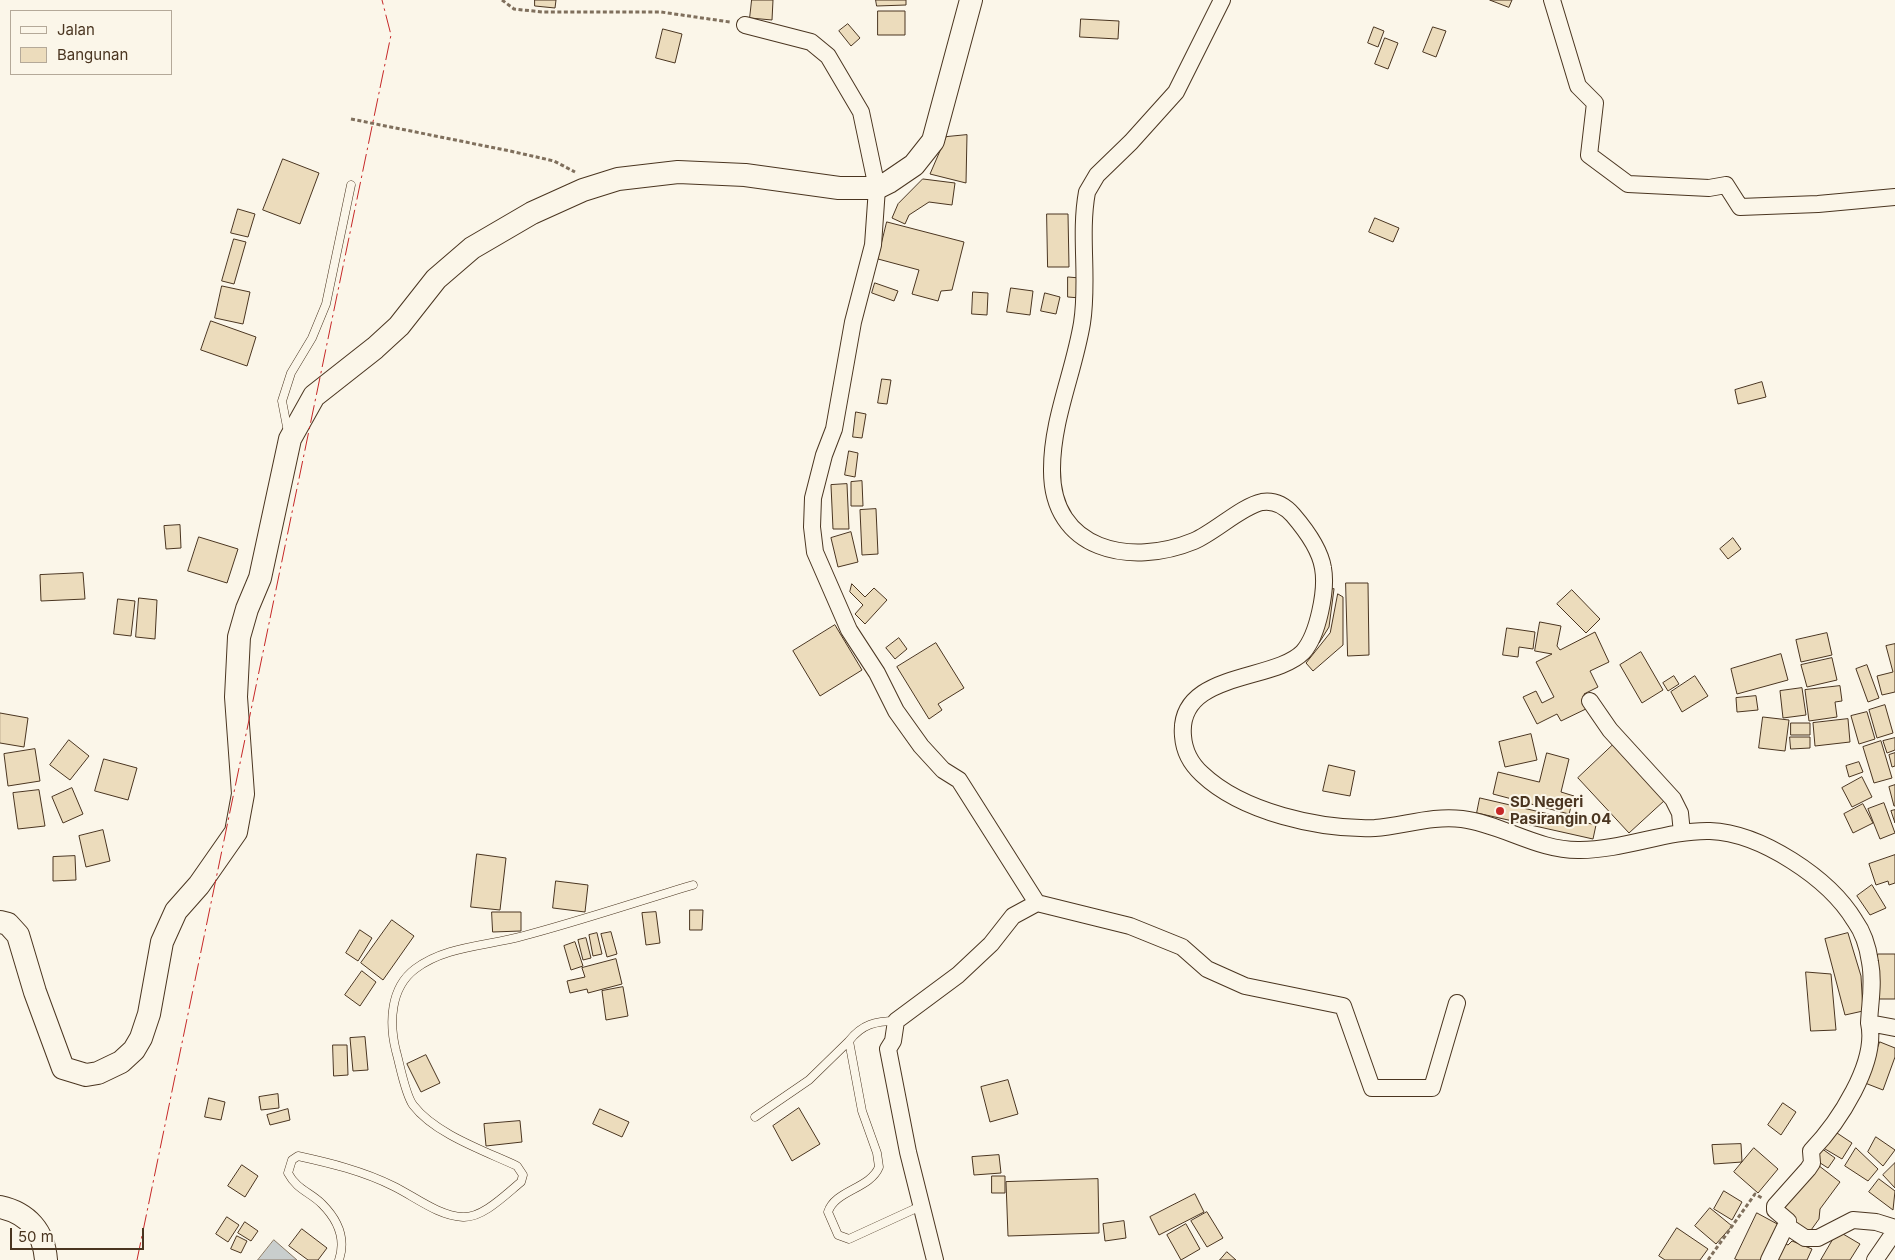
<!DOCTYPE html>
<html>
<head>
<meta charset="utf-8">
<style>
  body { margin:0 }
  #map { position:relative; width:1895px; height:1260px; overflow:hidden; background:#fbf6e9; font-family:Inter,sans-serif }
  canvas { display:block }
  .legend { position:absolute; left:10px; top:10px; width:162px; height:65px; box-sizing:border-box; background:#fbf6e9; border:1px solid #b4a999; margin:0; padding:6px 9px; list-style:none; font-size:15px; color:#4a3520 }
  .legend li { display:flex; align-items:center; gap:10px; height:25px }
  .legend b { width:25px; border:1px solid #b4a999 }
  .scale { position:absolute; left:10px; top:1228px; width:134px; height:22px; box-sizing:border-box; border:2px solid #4a3520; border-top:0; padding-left:6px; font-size:15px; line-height:18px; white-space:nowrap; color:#4a3520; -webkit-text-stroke:4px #fbf6e9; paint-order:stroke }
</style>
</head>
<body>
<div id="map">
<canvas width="1895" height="1260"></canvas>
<ul class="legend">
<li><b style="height:6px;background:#fbf6e9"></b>Jalan</li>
<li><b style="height:14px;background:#ecdcbc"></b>Bangunan</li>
</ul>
<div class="scale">50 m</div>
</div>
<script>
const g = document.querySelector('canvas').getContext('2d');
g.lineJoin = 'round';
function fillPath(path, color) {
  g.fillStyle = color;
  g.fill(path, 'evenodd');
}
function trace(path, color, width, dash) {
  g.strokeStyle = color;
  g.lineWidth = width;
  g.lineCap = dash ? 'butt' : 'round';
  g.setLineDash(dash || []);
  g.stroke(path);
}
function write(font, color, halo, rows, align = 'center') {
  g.font = font + ' Inter,sans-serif';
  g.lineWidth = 4;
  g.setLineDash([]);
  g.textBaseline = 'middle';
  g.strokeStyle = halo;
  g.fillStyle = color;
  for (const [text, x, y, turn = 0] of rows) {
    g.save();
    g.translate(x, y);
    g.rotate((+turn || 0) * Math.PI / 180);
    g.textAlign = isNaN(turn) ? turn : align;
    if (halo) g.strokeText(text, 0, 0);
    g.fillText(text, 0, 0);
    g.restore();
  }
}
const water = new Path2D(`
  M274,1240l23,20h-39z`);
const building = new Path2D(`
  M535,0h21l-1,8 -20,-2z
  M752,0h21l-1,20 -22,-2z
  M876,0h30v5l-29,1z
  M1490,0h22l-3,7z
  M878,11h27v24h-27z
  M1081,19l38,2 -1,18 -38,-2z
  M848,24l12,14 -9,8 -12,-15z
  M1374,27l10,4 -6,16 -10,-4z
  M1433,27l13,4 -10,26 -13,-5z
  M663,29l19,5 -7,29 -19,-5z
  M1385,38l13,5 -10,26 -13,-5z
  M967,135l-1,48 -36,-9 16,-37z
  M283,159l36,14 -19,51 -37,-14z
  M923,179l32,4 -3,22 -23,-3 -20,13 -4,9 -13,-6 6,-14z
  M238,209l17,5 -7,23 -17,-4z
  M1047,214h21l1,53h-21z
  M1375,218l24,10 -6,14 -24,-10z
  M887,222l77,20 -12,48 -11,1 -3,10 -26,-7 7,-24 -41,-11z
  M234,239l12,3 -12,42 -12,-3z
  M1068,277l12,1v20l-12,-1z
  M875,283l23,8 -4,10 -22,-8z
  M222,286l28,6 -7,32 -28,-6z
  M1011,288l22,3 -3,24 -23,-3z
  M973,292l15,1 -1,22 -15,-1z
  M1045,293l15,4 -4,17 -15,-3z
  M211,321l45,16 -9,29 -46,-16z
  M882,379l9,1 -4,24 -9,-1z
  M1762,382l4,15 -28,7 -3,-14z
  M856,412l10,2 -4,24 -9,-1z
  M849,451l9,2 -3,24 -10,-2z
  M862,481l1,25h-12v-24z
  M847,484l2,45h-16l-2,-44z
  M876,509l2,45 -16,1 -2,-45z
  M180,525l1,23 -15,1 -2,-23z
  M851,532l7,30 -20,5 -7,-29z
  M199,537l39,12 -11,34 -39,-12z
  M1733,538l8,11 -13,10 -8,-10z
  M83,573l2,26 -44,2 -1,-26z
  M1346,583h22l1,72 -21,1z
  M852,584l13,13 9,-9 13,12 -22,24 -10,-10 8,-9 -13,-13z
  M1334,589l-5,38 -10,16 -4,-4 11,-49z
  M1572,590l28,29 -14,14 -29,-29z
  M1338,594l5,3v48l-30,26 -7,-8 24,-30z
  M139,598l18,2 -2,39 -19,-2z
  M118,599l17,2 -4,35 -17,-2z
  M1540,622l21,4 -4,20 3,4 35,-18 14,30 -19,9 8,16 -14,7 6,13 -29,14 -4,-7 -20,10 -14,-27 13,-6 6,12 12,-6 -18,-35 16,-8 -17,-3z
  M835,625l27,45 -42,26 -27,-45z
  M1507,628l28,4 -2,17 -14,-2 -1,10 -15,-2z
  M1827,633l5,22 -31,7 -5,-22z
  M899,638l8,11 -12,10 -9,-11z
  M936,643l28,45 -26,16 4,6 -13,9 -32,-52z
  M1895,644v48l-13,3 -5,-19 16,-4 -7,-26z
  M1641,652l22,38 -21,13 -22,-38z
  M1781,654l7,26 -51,14 -6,-25z
  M1832,658l5,22 -30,7 -6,-22z
  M1867,665l12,33 -11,4 -12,-33z
  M1674,676l5,8 -11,7 -5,-8z
  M1695,676l13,20 -26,16 -11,-20z
  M1840,686l2,15 -7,1 2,15 -28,4 -4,-31z
  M1802,688l4,27 -23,3 -3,-27z
  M1756,696l2,14 -21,2 -1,-14z
  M1885,705l8,28 -16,5 -8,-28z
  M1867,712l8,27 -16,5 -8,-28z
  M0,713l28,5 -4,29 -24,-4z
  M1763,717l26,3 -4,31 -26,-3z
  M1848,719l2,23 -35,4 -2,-23z
  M1791,723h19v12h-19z
  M1531,734l6,26 -32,7 -6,-25z
  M1790,737h20v11l-19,1z
  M1895,738v12l-8,3 -4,-12z
  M69,740l20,16 -19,24 -20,-15z
  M1881,741l11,37 -18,5 -11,-36z
  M1614,744l51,56 -36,33 -51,-55z
  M35,749l5,32 -32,5 -4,-32z
  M1547,753l22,6 -8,33 13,4 -5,18 -76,-20 5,-22 41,10z
  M1895,753v13l-3,1 -3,-12z
  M104,759l33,9 -9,32 -33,-9z
  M1859,762l4,10 -14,5 -3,-11z
  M1329,765l26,6 -5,25 -27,-5z
  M1862,777l10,20 -20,10 -10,-19z
  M1895,785v21h-1l-5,-19z
  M72,788l11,26 -20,9 -11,-26z
  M39,790l6,36 -27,3 -5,-36z
  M1480,798l116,27 -3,14 -116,-26z
  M1884,803l11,30 -15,6 -12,-30z
  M1863,804l10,19 -20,10 -9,-19z
  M1895,810v13l-4,-12z
  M103,830l7,31 -24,6 -7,-31z
  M477,854l29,4 -6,52 -29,-3z
  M1895,855v28l-6,2 -1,-4 -12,4 -7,-21z
  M75,856l1,24 -23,1v-24z
  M556,881l32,4 -3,27 -32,-4z
  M1872,885l14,23 -16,7 -13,-19z
  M690,910h13l-1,20h-12z
  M492,912h29v19l-28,1z
  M656,912l4,31 -14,2 -4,-32z
  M392,920l22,16 -31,44 -22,-17z
  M360,930l12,8 -14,23 -12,-8z
  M611,932l6,22 -10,3 -6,-23z
  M597,933l5,21 -9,2 -4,-21z
  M1848,933l13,43 2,35 -18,4 -20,-76z
  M586,938l5,20 -8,2 -5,-20z
  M575,942l8,24 -12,4 -7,-24z
  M1878,954h17v45h-18z
  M616,959l6,25 -34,9 -1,-4 -17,4 -3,-12 18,-4 -3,-9z
  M362,971l14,11 -16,24 -15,-11z
  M1806,972l25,2 5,56 -25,1z
  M623,987l5,29 -22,4 -4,-29z
  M365,1037l3,33 -15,1 -3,-33z
  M1880,1042l15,6v9l-12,33 -18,-7z
  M333,1045h14l1,30 -14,1z
  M426,1055l14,28 -19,9 -14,-28z
  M1008,1080l10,34 -28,8 -9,-35z
  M278,1094l1,14 -18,2 -2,-13z
  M209,1098l16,4 -4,18 -16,-3z
  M1783,1103l13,9 -15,23 -13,-10z
  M799,1108l21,36 -28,17 -19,-35z
  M288,1109l2,11 -20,5 -3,-10z
  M600,1109l29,13 -7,15 -29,-13z
  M520,1121l2,21 -36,4 -2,-22z
  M1831,1129l21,14 -10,16 -22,-13z
  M1876,1137l19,13 -12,16 -15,-14z
  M1741,1144l1,18 -28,2 -2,-19z
  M1754,1148l24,21 -20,24 -24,-21z
  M1821,1148l14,10 -7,10 -14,-9z
  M1856,1148l22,21 -10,12 -23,-15z
  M999,1155l2,18 -27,2 -2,-18z
  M1814,1162l26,20 -20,27 -1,10 -13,18 -28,-28z
  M1895,1163v25l-12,-13z
  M242,1165l16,11 -13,21 -17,-11z
  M992,1176h13v17h-13z
  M1098,1179l1,54 -91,3 -2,-54z
  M1879,1179l16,12 -2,19 -24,-18z
  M1724,1191l18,11 -10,18 -18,-11z
  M1195,1194l9,18 -45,23 -9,-18z
  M1710,1208l22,18 -16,18 -21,-18z
  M1207,1212l16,26 -16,9 -16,-26z
  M1757,1213l24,13 -19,34h-24l-3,-1z
  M227,1217l12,8 -11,17 -12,-8z
  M1124,1221l2,17 -21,3 -2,-17z
  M245,1222l13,9 -7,10 -13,-8z
  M1186,1224l14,25 -19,11 -14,-25z
  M1677,1228l31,21 -8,11h-35l-6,-4z
  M302,1229l25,19 -9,12h-10l-19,-14z
  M1838,1231l22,13 -10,16h-29z
  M237,1236l10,5 -6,12 -10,-4z
  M1780,1241l8,4 4,-4 20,8 -5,11h-35z
  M1227,1252l9,8h-16z`);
const path = new Path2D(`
  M502,0l12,9 28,3h119l69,10
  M351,119l159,32 44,10 21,11
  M1708,1260l47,-66 7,4`);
const lane = new Path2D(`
  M288,432l-6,-31 9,-28 21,-35 14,-34 25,-119
  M896,1021c-20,0 -34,3 -47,20l13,70 15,42 2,14c-9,22 -44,23 -51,45l10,23 11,4 72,-33
  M755,1117l54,-37 40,-39
  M339,1260c7,-21 -1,-40 -17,-56 -12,-12 -25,-14 -34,-31l4,-13 6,-4c32,7 65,15 95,30 21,10 45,30 70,31 20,1 43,-23 58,-35l2,-7 -6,-9c-32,-15 -82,-32 -104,-61 -8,-11 -13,-40 -17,-54 -7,-28 -6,-63 19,-82 30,-23 72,-23 108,-33 57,-15 113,-34 170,-51`);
const street = new Path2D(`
  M1222,0l-46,92 -45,50 -34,33 -10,17c-8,43 2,88 -5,131 -8,49 -30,96 -30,146 -1,82 79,98 142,72 21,-9 48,-35 68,-39 13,-2 23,4 31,13 12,14 27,34 30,53 4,22 -5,67 -20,84 -29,30 -126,19 -120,84 1,14 8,28 19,38 40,38 118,56 173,54 28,-2 58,-13 87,-9 40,5 76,32 118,31 44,0 87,-20 130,-19 51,2 119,47 145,90 8,11 13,27 15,41 4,21 0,40 -1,61l26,5
  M1552,0l26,86 17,17 -6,52 39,29 81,4 17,-3 14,22 78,-3 77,-7
  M745,25l66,17 17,14 33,56 16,76 -4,57 -20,77 -19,107 -10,26 -11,43 -1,29 3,25 34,78 28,43 19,38 25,35 22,24 16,10 78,123
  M1590,701l20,29 63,69 7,14 2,20
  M1787,1226l18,12h13l35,-18 23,2 19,6
  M935,1260l-27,-108 -20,-103 5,-8 3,-20 62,-46 33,-31 22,-28 24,-13 93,23 52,21 25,22 38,17 98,20 29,82h60l25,-85
  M1769,1260l19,-39 -13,-11v-4l33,-37 4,-6 -1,-12c27,-28 67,-88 58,-128
  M1875,1260l20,-29`);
const secondary = new Path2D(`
  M0,922l8,2 10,11 17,57 28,76 23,7 12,-2 23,-11 13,-12 7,-12 8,-24 13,-72 14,-31 23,-26 37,-53 7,-38 -7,-97 3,-60 8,-28 13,-31 30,-139 24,-43 61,-48 24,-22 37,-47 36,-31 60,-35 51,-23 35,-11 60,-7 67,3 94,13h38l12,-6 25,-17 19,-24 38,-141
  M0,1207c28,6 44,25 46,53`);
const power = new Path2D(`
  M137,1260l254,-1225 -9,-35`);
const markers = [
  [1500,811,5,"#c62828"]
];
const poiNames = [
  ["SD Negeri",1510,802],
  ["Pasirangin 04",1510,819]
];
fillPath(water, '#c9cecd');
trace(water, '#887966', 1);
fillPath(building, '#ecdcbc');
trace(building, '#4a3520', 1);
trace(lane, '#4a3520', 9);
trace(street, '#4a3520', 18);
trace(secondary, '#4a3520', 24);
trace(path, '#7f6f5c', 3, [4, 2.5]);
trace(lane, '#fbf6e9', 8);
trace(street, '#fbf6e9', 16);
trace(secondary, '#fbf6e9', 22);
trace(power, '#c62828', 1, [18, 4, 2.5, 4]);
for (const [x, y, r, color] of markers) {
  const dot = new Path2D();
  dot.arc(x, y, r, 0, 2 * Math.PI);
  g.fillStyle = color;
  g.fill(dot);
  trace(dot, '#fbf6e9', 2);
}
write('bold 15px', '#4a3520', '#fbf6e9', poiNames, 'left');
</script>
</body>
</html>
